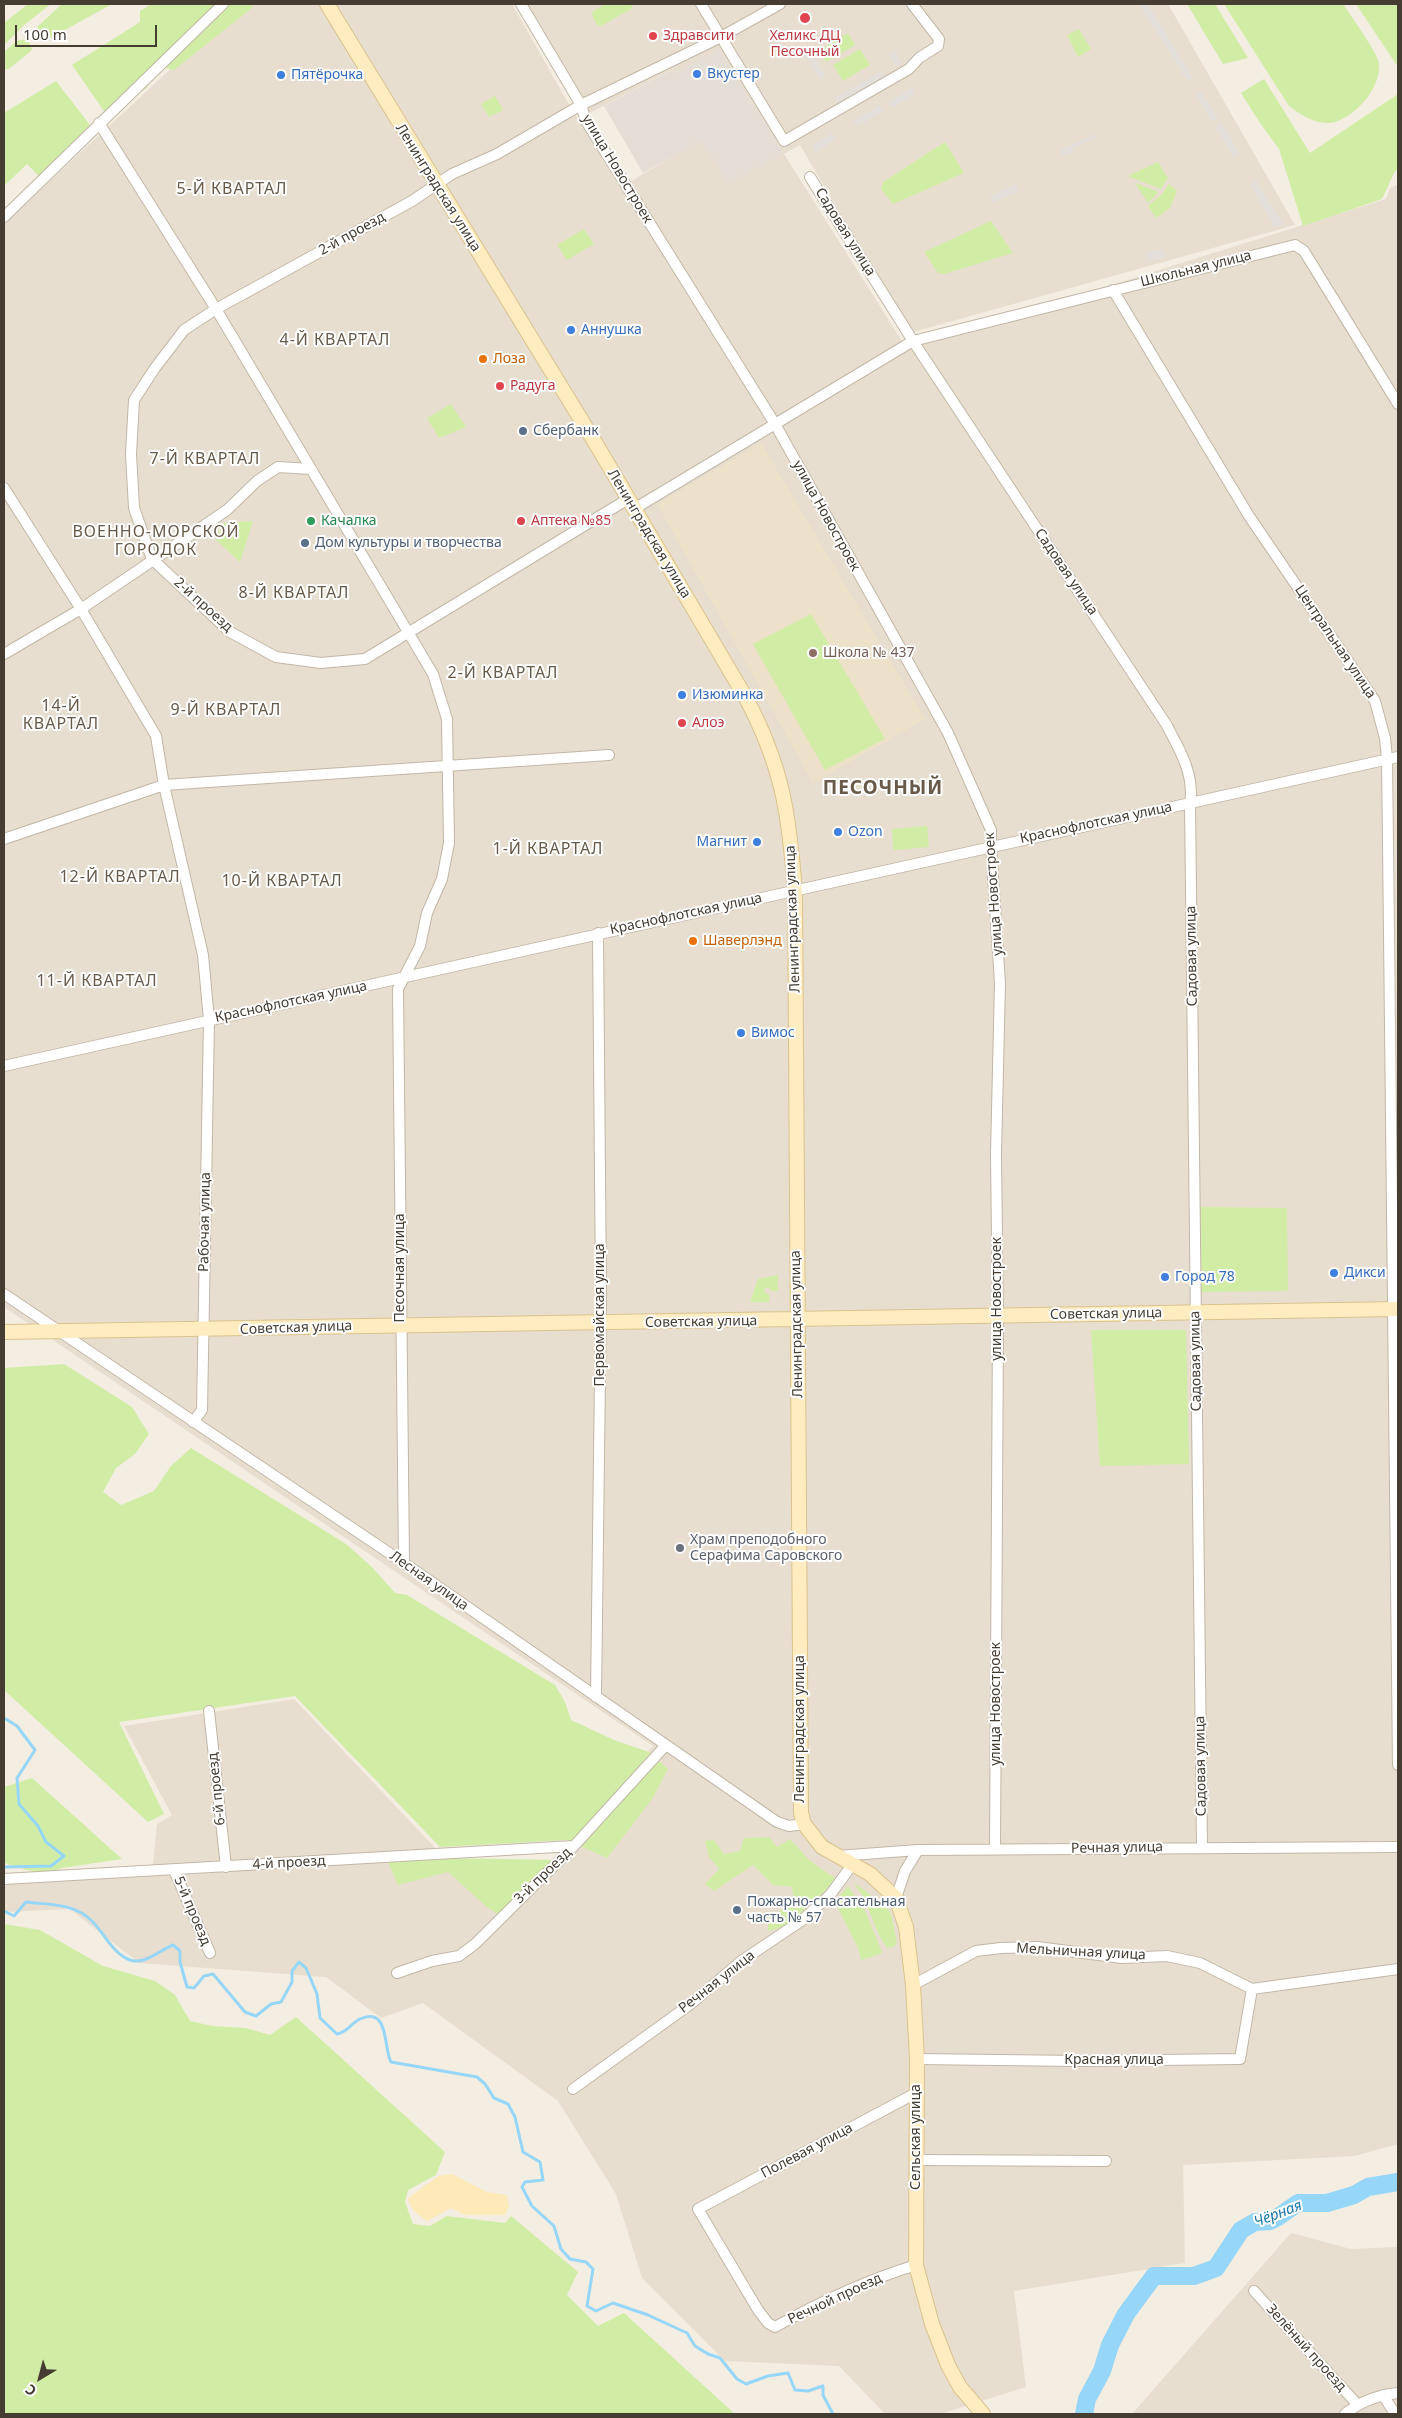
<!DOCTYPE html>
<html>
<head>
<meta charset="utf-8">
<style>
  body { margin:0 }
  #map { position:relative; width:1402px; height:2418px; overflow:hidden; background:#f3ede2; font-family:"Noto Sans",sans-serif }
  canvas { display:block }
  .frame { position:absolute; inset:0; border:5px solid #453c32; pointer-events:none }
  .north { position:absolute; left:15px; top:2353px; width:50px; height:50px; -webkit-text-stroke:4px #fff; paint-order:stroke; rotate:217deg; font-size:14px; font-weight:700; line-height:20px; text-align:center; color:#453c32 }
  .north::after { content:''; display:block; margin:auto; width:18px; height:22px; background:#453c32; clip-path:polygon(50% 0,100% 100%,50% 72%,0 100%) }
  .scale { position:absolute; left:15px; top:25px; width:142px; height:22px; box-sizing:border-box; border:2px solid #453c32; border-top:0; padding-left:6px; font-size:15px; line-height:18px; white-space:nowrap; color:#453c32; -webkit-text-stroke:4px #fff; paint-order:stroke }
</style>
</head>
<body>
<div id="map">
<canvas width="1402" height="2418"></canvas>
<div class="frame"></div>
<div class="north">С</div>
<div class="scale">100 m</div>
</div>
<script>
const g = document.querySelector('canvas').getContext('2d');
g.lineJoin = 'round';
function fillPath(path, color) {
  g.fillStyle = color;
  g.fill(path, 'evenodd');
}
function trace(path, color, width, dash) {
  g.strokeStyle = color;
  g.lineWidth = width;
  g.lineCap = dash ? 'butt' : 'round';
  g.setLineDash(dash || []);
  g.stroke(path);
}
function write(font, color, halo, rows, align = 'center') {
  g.font = font + ' "Noto Sans",sans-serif';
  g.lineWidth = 4;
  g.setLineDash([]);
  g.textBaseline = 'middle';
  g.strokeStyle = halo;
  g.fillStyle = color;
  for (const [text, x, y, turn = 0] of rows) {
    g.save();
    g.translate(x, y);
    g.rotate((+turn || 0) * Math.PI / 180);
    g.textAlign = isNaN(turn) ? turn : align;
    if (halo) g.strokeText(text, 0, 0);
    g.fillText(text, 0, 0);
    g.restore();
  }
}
const residential = new Path2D(`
  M241,4h271l55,97 53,87 81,-49 19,-89 -46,24 -3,-4 -83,44 -62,-110h642l127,221 -385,108 -110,-188 -16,9 123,195 479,-150 4,-11 8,-3v1959l-43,12 -172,9 2,98 -171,28 12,96 -86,27h-55l-46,-48 -114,-5 -83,-83 -26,-84 -58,-93 -135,-98 -42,15 -55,-41 -187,-14 -69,-54 -66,3v-33l149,-14 4,-41 15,-9 -48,-89 170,-27 204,215 73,-73 82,-95 -649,-439v-1084z
  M1291,2233l60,16 47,-2v167h-266z`);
const industrial = new Path2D(`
  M720,50l64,103 -55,30 -28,-43 -58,33 -39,-67 68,-36 2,4z`);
const education = new Path2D(`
  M761,443l164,276 -112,64 -156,-279z`);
const green = new Path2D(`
  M28,4h23l-27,21 -20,20v-22z
  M62,4h50l-67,37 -8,-14z
  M151,4h101v4l-78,62 -11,-3 -16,10v11l-43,23 -32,-46 68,-43v-11z
  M606,4h26l1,1 -2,4 -30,17 -4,-1 -5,-10 1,-4z
  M1187,4h28l33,54 -25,6z
  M1224,4h119c8,12 31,44 35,56 7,23 -21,56 -43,62 -17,4 -33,-6 -46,-16z
  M1356,4h42v63z
  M1079,29l12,20 -13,8 -11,-22z
  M848,33l7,12 -29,17 -7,-12z
  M28,39l4,11 -22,18 -6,2v-18l12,-11z
  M860,49l10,16 -27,16 -10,-16z
  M1264,79l46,74 88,-59v76l-3,1 -13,28 -79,27 -24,-77 -19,-26 -19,-30z
  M56,81l34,44 -51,51 -12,-12 -23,22v-73z
  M495,96l8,14 -14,7 -8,-13z
  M945,142l19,31 -71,31 -12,-15 2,-7z
  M1158,162l10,16 -7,11 -33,-13z
  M1135,183l22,8 1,2 -10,10z
  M1169,184l8,7 -7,17 -14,10 -8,-12 14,-12z
  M991,221l22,32 -69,21 -6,-1 -14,-21z
  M584,229l10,15 -27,16 -10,-15z
  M451,404l15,23 -27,11 -12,-20z
  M253,521l-13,41 -25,-23 9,-16z
  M811,614l74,125 -60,31 -72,-126z
  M927,826l2,21 -36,3 -1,-21z
  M1199,1207l88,1 1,83 -89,1z
  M778,1275v16h-7l-2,-4 -5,2 1,4 4,1v8h-19l8,-23z
  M1091,1330h95l3,134 -89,2z
  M64,1364l68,43 17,27 -14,20 -19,14 -13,24 18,13 33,-14 17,-25 20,-18 155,96 26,23 23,26 12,2 148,90 10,17 6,18 43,20 35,12 19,17 -16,30 -45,59 -40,-18 -127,7 -145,-151 -176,26 45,92 -16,8 -144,-132v-322z
  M32,1778l90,81 -60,9c-19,8 -38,2 -57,-5l-1,-76z
  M769,1837l8,10 13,-8 20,22 25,17 -11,14 -38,34 -18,5v-13l26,-15 -2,-16 -19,-2 -20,-20 -39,26 -9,-7 14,-15 -10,-12 -4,-16 9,-1 10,14 16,-3 4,-13z
  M437,1858l123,2 -59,56 -14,-9 -39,-35 -50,13 -10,-23z
  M853,1882l30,22 8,10 6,28 -3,5 -7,1 -8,-13 -16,-39z
  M848,1886l17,25 17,41 -2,2 -19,6 -3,-12 -23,-46z
  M4,1924l36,6 63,36 52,15 20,14 15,26 22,5 34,2 24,7 26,-18 149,135 -9,23 -28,15 -3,12 8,22 17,2 17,-10 58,7 6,-7 67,56 -11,23 31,31 26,-13 111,101h-731z`);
const sand = new Path2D(`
  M452,2174l35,18 20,3 2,12 -4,8h-40l-14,-7 -24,13 -13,-10 -7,-12 31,-23z`);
const parking = new Path2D(`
  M1139,4h9l45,74 -6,3z
  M895,50l7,13 -6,4 -8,-13z
  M813,54l13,22 -6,3 -13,-21z
  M881,71l4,7 -46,27 -4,-7z
  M911,88l4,6 -23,14 -4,-6z
  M1201,91l17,27 -6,4 -17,-27z
  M880,105l4,6 -27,16 -4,-6z
  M1221,123l19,30 -7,4 -18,-30z
  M832,133l4,6 -20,13 -4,-6z
  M1096,134l1,3 -25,11 1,4 -11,5 -3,-7z
  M1256,180l28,45 -10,2 -24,-43z
  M1016,184l3,7 -26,12 -3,-7z
  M1162,249l3,8 -17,5 -2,-9z`);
const stream = new Path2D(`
  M4,1718l13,8 18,24 -18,28 2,26 19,22 8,16 18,14 -13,10 -47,1
  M4,1911l10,5 12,-14c24,3 48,1 66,19 13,13 20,32 38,39 15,5 30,-10 43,-15l7,6v11l7,25 7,1 10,-12 9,-2 32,38 11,4 15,-12 10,-2 11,-20v-11l7,-9 7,6 11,26 3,24 17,16c11,-2 14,-11 23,-15 30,-13 23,29 31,43l86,15 8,7 9,14 14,6 7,13 8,35 17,10 3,18 -18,2 -3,5 10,19 22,20 7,23 9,10 16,3 7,7 -6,37 9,5 17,-8 35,12 39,18 8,13 13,8 12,4 17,21 9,5 22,-8 20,-3 7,17 13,1 15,-5v9l10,19`);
const river = new Path2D(`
  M1084,2414l3,-15 15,-28 8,-26 16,-31 28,-38h40l22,-8 25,-38 14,-8 15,-1 8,-4 20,-14h29l27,-8 14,-8 30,-5`);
const street = new Path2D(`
  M521,4l60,101 5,16 189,303 173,309 43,97v16l9,137 -4,171 2,172 -3,524
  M701,4l83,137 125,-72 10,-11 19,-12 1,-7 -27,-35
  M99,123l117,186 217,365 14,45 2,124 -7,36 -15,34 -7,33 -22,43 6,574
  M810,177l103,164 253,383c13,24 29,51 24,79l12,1044
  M4,217l219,-213
  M1113,290l136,226 126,185 10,37 2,21 1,83 10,923
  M4,488l77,121 75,127 8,49 39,170 6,65 -7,390 -9,12
  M628,499l-263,160 -44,4 -45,-6 -46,-25 -78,-73 -18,-51 -3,-54 3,-54 21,-32 29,-38 32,-21 196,-108 40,-27 45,-20 84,-49 140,-68 59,-33
  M634,509l279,-168 382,-96 9,6 94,153
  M4,654l77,-45 146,-99 30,-29 21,-14 33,2
  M4,839l160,-54 445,-30
  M4,1066l1394,-309
  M4,1294l400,269 373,259 12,4 15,-2
  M596,1697l5,-401 -3,-363
  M209,1711l17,156
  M837,1856l81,-6 480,-3
  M174,1870l36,83
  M4,1879l570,-33
  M896,1898l9,-27 13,-21
  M397,1973l35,-12 27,-5 16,-12 99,-98 92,-101
  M913,1985l63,-34 25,-3 36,-1 85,11 45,-2 33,7 52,26 146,-20
  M917,2059l162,2 161,-2 12,-70
  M573,2089l119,-86 48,-41 61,-41 29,-26 22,-30
  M916,2160l190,1
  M916,2265c-49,15 -96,37 -141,62l-7,-4 -10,-13 -60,-101 218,-116
  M1254,2291l103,113
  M1383,2395l12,19
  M1345,2414c16,-13 33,-19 53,-21`);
const secondary = new Path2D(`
  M327,4l272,445 147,249c37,70 43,116 49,194l6,921 3,11 18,23 48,27 26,24 10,29 7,58 4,74 -1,206 16,59 16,41 12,22 23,27
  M4,1332l1394,-23`);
const markers = [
  [805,18,6,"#e0444e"],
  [653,36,5,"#e0444e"],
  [697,74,5,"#3f7fe0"],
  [281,75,5,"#3f7fe0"],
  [571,330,5,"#3f7fe0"],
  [483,359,5,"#e8710a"],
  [500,386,5,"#e0444e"],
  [523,431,5,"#5c6f8a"],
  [311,521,5,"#2e9e5b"],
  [521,521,5,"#e0444e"],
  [305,543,5,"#5c6f8a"],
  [813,653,5,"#8d6e63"],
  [682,695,5,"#3f7fe0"],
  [682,723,5,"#e0444e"],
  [838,832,5,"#3f7fe0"],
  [757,842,5,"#3f7fe0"],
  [693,941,5,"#e8710a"],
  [741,1033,5,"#3f7fe0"],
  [1334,1273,5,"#3f7fe0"],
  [1165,1277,5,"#3f7fe0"],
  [680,1548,5,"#6b7280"],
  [737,1910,5,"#5c6f8a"]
];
const healthNames = [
  ["Здравсити",663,36],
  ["Хеликс ДЦ",805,36,"center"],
  ["Песочный",805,52,"center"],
  ["Радуга",510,386],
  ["Аптека №85",531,521],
  ["Алоэ",692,723]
];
const shopNames = [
  ["Вкустер",707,74],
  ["Пятёрочка",291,75],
  ["Аннушка",581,330],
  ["Изюминка",692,695],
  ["Ozon",848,832],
  ["Магнит",747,842,"right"],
  ["Вимос",751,1033],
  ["Дикси",1344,1273],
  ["Город 78",1175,1277]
];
const streetNames = [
  ["улица Новостроек",617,169,59],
  ["Ленинградская улица",438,188,58],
  ["Садовая улица",845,232,58],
  ["2-й проезд",352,234,-29],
  ["Школьная улица",1196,269,-14],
  ["улица Новостроек",826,516,61],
  ["Ленинградская улица",649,534,59],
  ["Садовая улица",1066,572,56],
  ["2-й проезд",203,605,42],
  ["Центральная улица",1335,642,56],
  ["Краснофлотская улица",1096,823,-12],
  ["улица Новостроек",994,894,-94],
  ["Краснофлотская улица",686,914,-12],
  ["Ленинградская улица",793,919,-92],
  ["Садовая улица",1192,956,-91],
  ["Краснофлотская улица",291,1002,-12],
  ["Рабочая улица",205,1222,-89],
  ["Песочная улица",400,1268,-90],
  ["улица Новостроек",997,1299,-90],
  ["Советская улица",1106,1314,-1],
  ["Первомайская улица",600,1315,-90],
  ["Советская улица",701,1322,-1],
  ["Ленинградская улица",797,1324,-91],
  ["Советская улица",296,1328,-2],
  ["Садовая улица",1196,1361,-91],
  ["Лесная улица",429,1581,35],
  ["улица Новостроек",996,1704,-90],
  ["Ленинградская улица",800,1729,-90],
  ["Садовая улица",1201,1766,-91],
  ["6-й проезд",217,1789,-96],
  ["Речная улица",1117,1848,-1],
  ["4-й проезд",289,1863,-3],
  ["3-й проезд",543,1876,-44],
  ["5-й проезд",192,1911,67],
  ["Мельничная улица",1081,1952,3],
  ["Речная улица",717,1982,-38],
  ["Красная улица",1114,2060],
  ["Сельская улица",916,2137,-90],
  ["Полевая улица",807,2151,-28],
  ["Речной проезд",835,2299,-25],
  ["Зелёный проезд",1306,2348,48]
];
const foodNames = [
  ["Лоза",493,359],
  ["Шаверлэнд",703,941]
];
const serviceNames = [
  ["Сбербанк",533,431],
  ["Дом культуры и творчества",315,543],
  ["Пожарно-спасательная",747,1902],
  ["часть № 57",747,1918]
];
const leisureNames = [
  ["Качалка",321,521]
];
const educationNames = [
  ["Школа № 437",823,653]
];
const worshipNames = [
  ["Храм преподобного",690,1540],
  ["Серафима Саровского",690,1556]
];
const waterNames = [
  ["Чёрная",1278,2214,-21]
];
const quarterNames = [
  ["5-Й КВАРТАЛ",232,189],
  ["4-Й КВАРТАЛ",335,340],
  ["7-Й КВАРТАЛ",205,459],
  ["ВОЕННО-МОРСКОЙ",156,532],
  ["ГОРОДОК",156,550],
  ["8-Й КВАРТАЛ",294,593],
  ["2-Й КВАРТАЛ",503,673],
  ["14-Й",61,706],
  ["КВАРТАЛ",61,724],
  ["9-Й КВАРТАЛ",226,710],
  ["1-Й КВАРТАЛ",548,849],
  ["12-Й КВАРТАЛ",120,877],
  ["10-Й КВАРТАЛ",282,881],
  ["11-Й КВАРТАЛ",97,981]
];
const districtNames = [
  ["ПЕСОЧНЫЙ",883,789]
];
fillPath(residential, '#e8decf');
fillPath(industrial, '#e5ded7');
fillPath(education, '#eee1ca');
fillPath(green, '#d1eda5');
fillPath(sand, '#fdeab8');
fillPath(parking, '#e3dfdb');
trace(stream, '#96d6f8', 3);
trace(river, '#96d6f8', 18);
trace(street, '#c2b7a6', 12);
trace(secondary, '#dbc28d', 16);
trace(street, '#fff', 10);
trace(secondary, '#ffecc0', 14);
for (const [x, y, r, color] of markers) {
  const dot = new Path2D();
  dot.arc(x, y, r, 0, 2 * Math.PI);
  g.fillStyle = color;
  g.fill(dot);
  trace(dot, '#fff', 2);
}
write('14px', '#be3a42', '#fff', healthNames, 'left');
write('14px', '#366cbe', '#fff', shopNames, 'left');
write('14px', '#453c32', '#fff', streetNames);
write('14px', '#c56008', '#fff', foodNames, 'left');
write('14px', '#4e5e75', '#fff', serviceNames, 'left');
write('14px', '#27864d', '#fff', leisureNames, 'left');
write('14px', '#785e54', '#fff', educationNames, 'left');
write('14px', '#5b616d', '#fff', worshipNames, 'left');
write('italic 15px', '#1e78ab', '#fff', waterNames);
g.letterSpacing = '1px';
write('16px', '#695948', '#fff', quarterNames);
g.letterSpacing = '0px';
g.letterSpacing = '1px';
write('bold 19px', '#695948', '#fff', districtNames);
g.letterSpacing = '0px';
</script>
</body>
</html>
